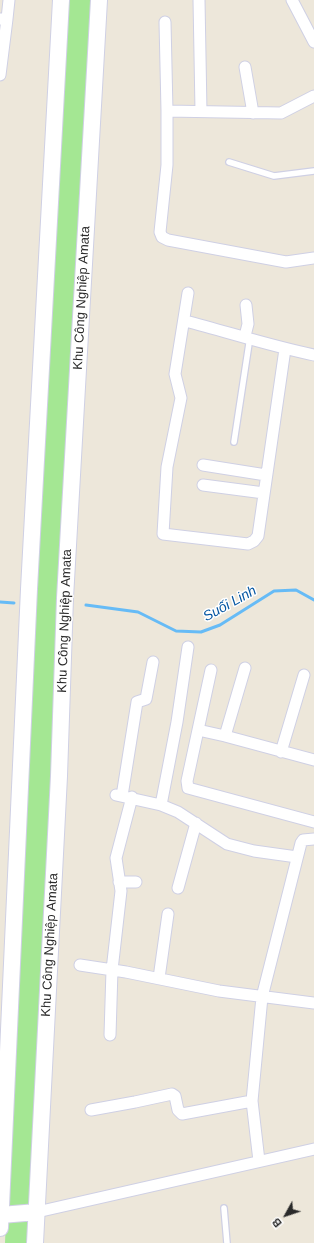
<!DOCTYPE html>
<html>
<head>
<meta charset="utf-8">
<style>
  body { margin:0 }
  #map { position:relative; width:314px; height:1243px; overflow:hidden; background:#ede7da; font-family:Arial,sans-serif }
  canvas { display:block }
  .north { position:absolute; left:266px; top:1195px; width:40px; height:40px; -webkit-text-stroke:3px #fff; paint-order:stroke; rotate:230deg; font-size:11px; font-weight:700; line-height:16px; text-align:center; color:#2a2a2a }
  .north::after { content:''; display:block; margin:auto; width:14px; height:18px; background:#2a2a2a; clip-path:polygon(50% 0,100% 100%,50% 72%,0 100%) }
</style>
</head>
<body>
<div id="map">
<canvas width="314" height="1243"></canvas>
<div class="north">B</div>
</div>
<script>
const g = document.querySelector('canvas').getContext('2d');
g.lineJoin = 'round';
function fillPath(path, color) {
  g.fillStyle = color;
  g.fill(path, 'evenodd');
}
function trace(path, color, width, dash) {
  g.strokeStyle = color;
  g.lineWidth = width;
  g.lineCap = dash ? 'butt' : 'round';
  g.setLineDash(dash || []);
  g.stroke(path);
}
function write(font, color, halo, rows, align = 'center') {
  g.font = font + ' Arial,sans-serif';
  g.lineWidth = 3;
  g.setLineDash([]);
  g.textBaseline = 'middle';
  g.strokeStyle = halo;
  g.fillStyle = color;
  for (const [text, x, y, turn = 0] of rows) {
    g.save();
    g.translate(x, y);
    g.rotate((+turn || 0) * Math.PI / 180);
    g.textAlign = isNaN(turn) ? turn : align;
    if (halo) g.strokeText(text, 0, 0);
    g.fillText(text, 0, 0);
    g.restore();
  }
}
const green = new Path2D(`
  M67,0h26l-62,1209 -24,2 27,-603z
  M31,1216l-2,27h-24l1,-25z`);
const stream = new Path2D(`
  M0,602l14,1
  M86,605l52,7 38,19 25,1 19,-7 54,-34 22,-1 18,10`);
const lane = new Path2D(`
  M229,162l45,14 40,-5
  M234,442l16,-105
  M224,1208l3,35`);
const street = new Path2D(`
  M199,0l2,111
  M292,0l22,42
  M0,19h7l-7,56
  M7,19l2,-19
  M165,22l2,89
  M245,67l8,46
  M314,96l-33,17 -114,-2v54l-7,67 2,5 6,3 118,22 28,-4
  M188,293l-13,81 6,24 -14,69 -4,67 85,10 6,-3 4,-5 27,-187
  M185,321c43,11 85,25 129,34
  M245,336l3,-12 -2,-19
  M203,465l63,10
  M203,485l61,8
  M245,668l-20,68 89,24
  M198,730l13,-60
  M225,736l-27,-6 -11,51 1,7 126,34
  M281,752l23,-77
  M116,795l45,10 17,7 49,32 27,7 43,6
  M122,796l15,-94 9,-3 7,-37
  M161,805l16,-83 11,-75
  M119,882h17
  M178,888l18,-65
  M80,965l46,7 93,19 95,12
  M159,978l9,-64
  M110,1035l2,-65 9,-79 -5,-33 16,-61
  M91,1110l44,-8 37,-8 3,2 3,14 4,4 70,-13
  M259,1161l-7,-60 10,-104 39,-154 2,-3 11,-1
  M37,1212l277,-63`);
const secondary = new Path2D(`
  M1,1215l36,-3
  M0,1228l29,-639 32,-589
  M35,1243l24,-467 6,-178 34,-598`);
const streetNames = [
  ["Khu Công Nghiệp Amata",82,298,-87],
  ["Khu Công Nghiệp Amata",65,621,-88],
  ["Khu Công Nghiệp Amata",50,945,-87]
];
const waterNames = [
  ["Suối Linh",230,604,-29]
];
fillPath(green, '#a4e793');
trace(stream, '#66bbf6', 3);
trace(lane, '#cfd0e4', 8);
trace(street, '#cfd0e4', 13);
trace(secondary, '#cfd0e4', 18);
trace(lane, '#fff', 5.5);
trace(street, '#fff', 11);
trace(secondary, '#fff', 16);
write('13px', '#2a2a2a', '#fff', streetNames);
write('italic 14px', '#0556a2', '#fff', waterNames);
</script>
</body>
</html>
